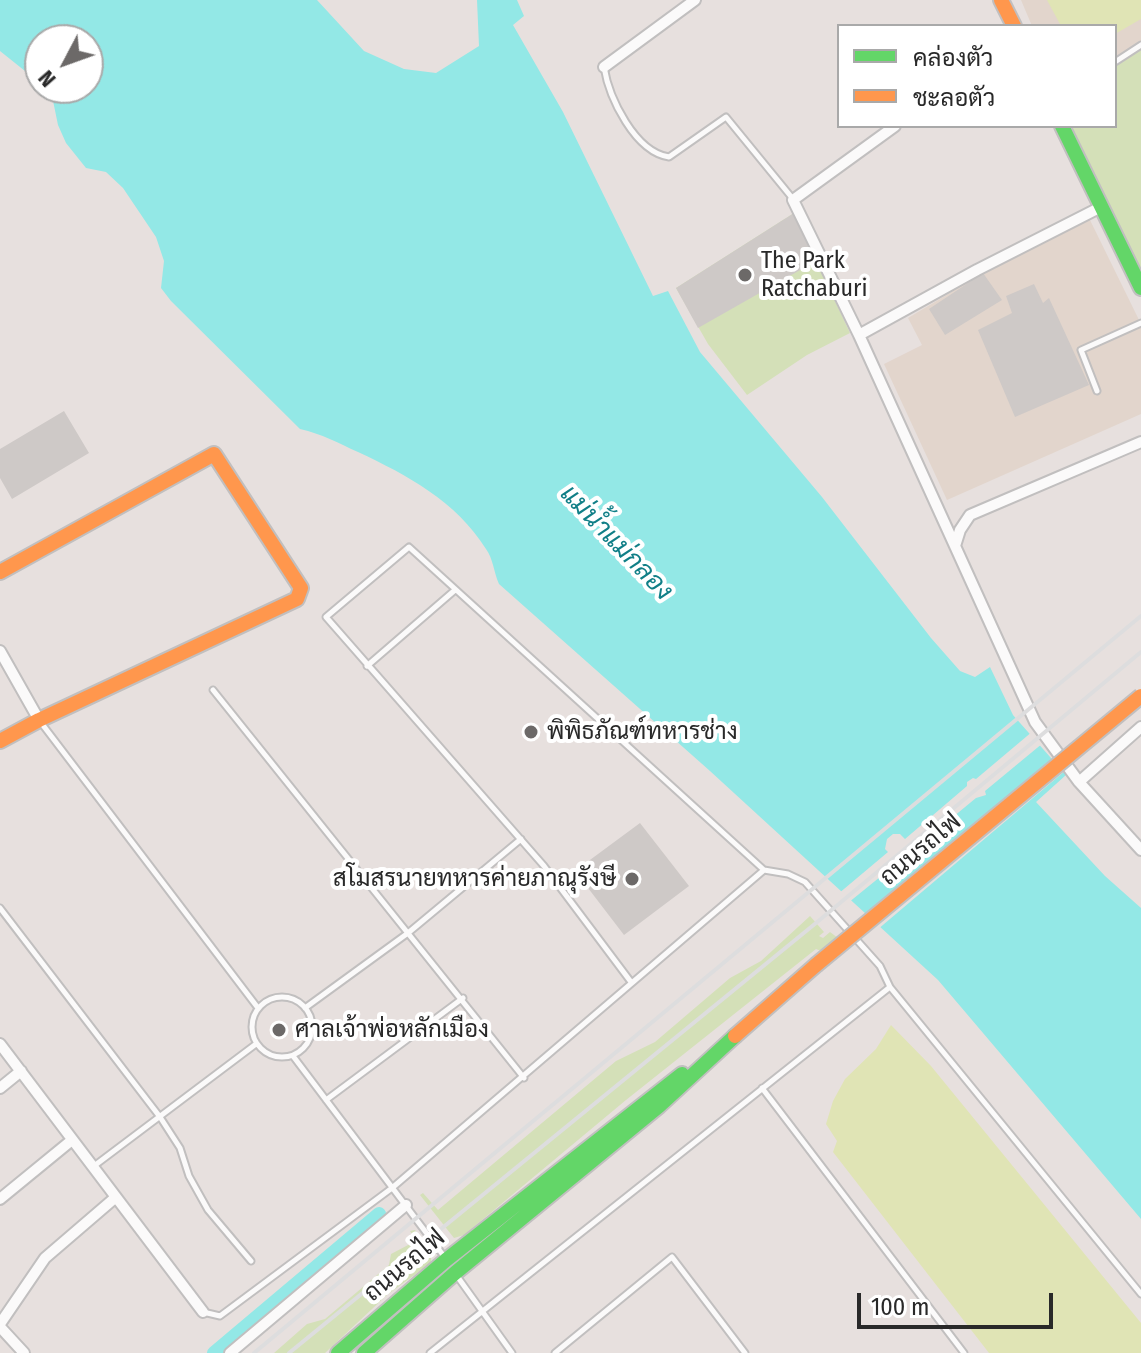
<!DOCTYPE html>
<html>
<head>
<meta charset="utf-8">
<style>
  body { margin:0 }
  #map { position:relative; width:1141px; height:1353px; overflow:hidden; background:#e7e0de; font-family:"Fira Sans Condensed",Sarabun,sans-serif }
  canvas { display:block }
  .legend { position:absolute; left:837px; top:24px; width:280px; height:104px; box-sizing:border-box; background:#fff; border:2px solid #a9a9a9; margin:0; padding:10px 14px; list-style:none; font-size:24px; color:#292929 }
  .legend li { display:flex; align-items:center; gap:16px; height:40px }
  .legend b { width:40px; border:2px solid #a9a9a9 }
  .north { position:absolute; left:24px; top:24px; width:80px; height:80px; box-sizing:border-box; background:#fff; border:2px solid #a9a9a9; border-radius:50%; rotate:229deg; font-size:22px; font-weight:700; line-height:32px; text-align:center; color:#292929 }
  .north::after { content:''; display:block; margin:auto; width:28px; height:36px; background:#6c6968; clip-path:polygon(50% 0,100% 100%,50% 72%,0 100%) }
  .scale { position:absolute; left:857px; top:1293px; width:196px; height:36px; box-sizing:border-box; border:4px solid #292929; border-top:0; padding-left:10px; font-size:24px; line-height:28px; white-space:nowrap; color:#292929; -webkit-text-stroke:6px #fff; paint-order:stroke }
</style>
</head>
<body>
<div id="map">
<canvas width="1141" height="1353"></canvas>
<ul class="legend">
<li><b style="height:10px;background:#63d668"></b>คล่องตัว</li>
<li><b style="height:10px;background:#ff974d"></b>ชะลอตัว</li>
</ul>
<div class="north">N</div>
<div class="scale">100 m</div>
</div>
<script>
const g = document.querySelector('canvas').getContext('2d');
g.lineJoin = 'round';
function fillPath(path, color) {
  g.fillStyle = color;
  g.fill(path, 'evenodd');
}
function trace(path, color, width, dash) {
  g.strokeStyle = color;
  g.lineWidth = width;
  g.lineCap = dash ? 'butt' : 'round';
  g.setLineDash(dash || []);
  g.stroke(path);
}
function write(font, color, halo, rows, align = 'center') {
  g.font = font + ' "Fira Sans Condensed",Sarabun,sans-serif';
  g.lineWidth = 8;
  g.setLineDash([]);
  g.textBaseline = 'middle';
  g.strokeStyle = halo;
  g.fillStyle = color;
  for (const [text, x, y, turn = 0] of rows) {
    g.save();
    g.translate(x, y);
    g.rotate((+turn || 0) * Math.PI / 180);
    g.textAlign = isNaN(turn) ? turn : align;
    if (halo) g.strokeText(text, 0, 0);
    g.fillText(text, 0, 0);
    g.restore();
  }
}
const education = new Path2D(`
  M1021,0h120v49l-26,14v-37h-83z
  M1089,218l52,106v90l-194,86 -63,-136 38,-19 -14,-27 82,-49z`);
const green = new Path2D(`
  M1141,49v236l-79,-159h53v-63z
  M794,213l56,120 -43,22 -60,40 -39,-51 -32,-56z
  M810,916l14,16 -5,4 4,2 7,-6 8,6 -17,13 -5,-2 -190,151 -162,135 -10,3 -34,-43 3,-2 15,17 178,-149 39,-19 75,-64 31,-17z
  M415,1230l16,24v9l-44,32 -62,58h-51l33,-29 18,-5 64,-54 2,-11 19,-10 2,-10 -2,-3z`);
const pitch = new Path2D(`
  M1047,0h94v19l-26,15v-8h-54z
  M891,1025l40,41 210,257v30h-152l-156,-201 4,-11 -11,-17 7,-23 12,-22 31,-30z`);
const water = new Path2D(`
  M0,0h317l47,51 40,18 32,4 43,-27 -2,-46h40l7,16 -11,9 50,87 90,184 15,-5 32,61 122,145 109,141 29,33 15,6 15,-10 23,48 53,60 -30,27 69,74 36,32v311l-203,-239 -228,-209 -211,-187c-5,-11 -6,-26 -13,-35 -30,-48 -79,-74 -128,-97 -20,-9 -36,-18 -58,-23l-129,-128 -10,-13 3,-27 -8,-24 -33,-49 -17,-16 -20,-4 -20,-25 -8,-18 -7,-34 -4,-3h41v-48h-48v43l-40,-32z`);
const pier = new Path2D(`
  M1033,731l10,12 -58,48 1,4 -10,3 -63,52 6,8 -2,9 -5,4 -9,-1 -7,-6 -48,39 -10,-9 50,-42 -3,-3 2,-10 6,-5h7l5,5 62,-53v-4l6,-4 3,1z
  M1055,756l11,14 -189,160 -14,-13z`);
const canal = new Path2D(`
  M214,1353l165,-139`);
const building = new Path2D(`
  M794,213l22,48 -118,67 -22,-40z
  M983,273l19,27 -57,35 -16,-26z
  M1034,284l9,19 6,-5 40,87 -74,32 -37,-87 34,-17 -6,-17z
  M64,411l25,42 -77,46 -12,-21v-29z
  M640,823l49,63 -65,49 -49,-64z`);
const lane = new Path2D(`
  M1115,62l26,-17
  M604,67c5,31 31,85 65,90l57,-40 67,82
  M1097,391l-16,-41 60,-27
  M367,666l88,-76
  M213,690l311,388
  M39,720l219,288
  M0,908l160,209 20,31 9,28 19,34 43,51
  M631,982l-87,-116 -218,-249 83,-70 355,323 24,4 17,8 75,84 10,21 251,307
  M252 1027a30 30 0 1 1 60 0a30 30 0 1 1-60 0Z
  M305,1008l103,-75 113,-94
  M293,1056l153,203
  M762,1088l202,265
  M326,1100l137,-102
  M94,1166l162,-122
  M457,1276l55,77
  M203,1312l17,4 172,-128 372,-318
  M430,1353l460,-366
  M555,1353l117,-96 73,96`);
const street = new Path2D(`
  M604,67l91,-67
  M895,126l-102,74 66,135 96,211
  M859,335l118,-65 124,-63
  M1141,442l-171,73 -10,15 -5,16 80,176 44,60 62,68
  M0,651l39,69
  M1079,782l62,-55
  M0,1044l203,268
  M0,1088l21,-17
  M0,1199l72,-59
  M0,1324l45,-66 71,-61
  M0,1327l24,26
  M230,1353l176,-148`);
const fast = new Path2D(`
  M1062,126l79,162
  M338,1353l108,-93 236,-186
  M364,1353l91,-80 204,-167 76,-70`);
const slow = new Path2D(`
  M1001,0l13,26
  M0,572l214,-118 87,134 -4,11 -258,121 -39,21
  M735,1036l81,-71`);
const rail = new Path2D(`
  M254,1353l887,-737
  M289,1353l527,-430 325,-271`);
const slowBridge = new Path2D(`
  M816,965l325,-269`);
const markers = [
  [745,275,8,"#6c6968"],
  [531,732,8,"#6c6968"],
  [632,879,8,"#6c6968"],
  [279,1030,8,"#6c6968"]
];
const poiNames = [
  ["The Park",761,261],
  ["Ratchaburi",761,289],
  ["พิพิธภัณฑ์ทหารช่าง",547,732],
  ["สโมสรนายทหารค่ายภาณุรังษี",616,879,"right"],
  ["ศาลเจ้าพ่อหลักเมือง",295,1030]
];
const streetNames = [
  ["ถนนรถไฟ",921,850,-40],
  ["ถนนรถไฟ",405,1266,-40]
];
const waterNames = [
  ["แม่น้ำแม่กลอง",616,543,46]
];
fillPath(education, '#e2d5cc');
fillPath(green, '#d4e0b8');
fillPath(pitch, '#e0e4b5');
fillPath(water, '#93e8e6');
fillPath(pier, '#e7e0de');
trace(canal, '#93e8e6', 14);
fillPath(building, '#cec9c7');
trace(lane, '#c1bfbf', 9);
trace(street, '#c1bfbf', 14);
trace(fast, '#c1bfbf', 18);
trace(slow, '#c1bfbf', 18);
trace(lane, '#fbfafa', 5);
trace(street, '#fbfafa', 10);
trace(fast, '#63d668', 14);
trace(slow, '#ff974d', 14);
trace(rail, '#ddddde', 4);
trace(slowBridge, '#c1bfbf', 18, []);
trace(slowBridge, '#ff974d', 14);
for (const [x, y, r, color] of markers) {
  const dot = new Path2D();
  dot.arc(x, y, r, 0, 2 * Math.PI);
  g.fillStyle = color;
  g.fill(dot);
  trace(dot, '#fff', 3);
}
write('24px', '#292929', '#fff', poiNames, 'left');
write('24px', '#292929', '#fff', streetNames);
write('italic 26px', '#117f87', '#fff', waterNames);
</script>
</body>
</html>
